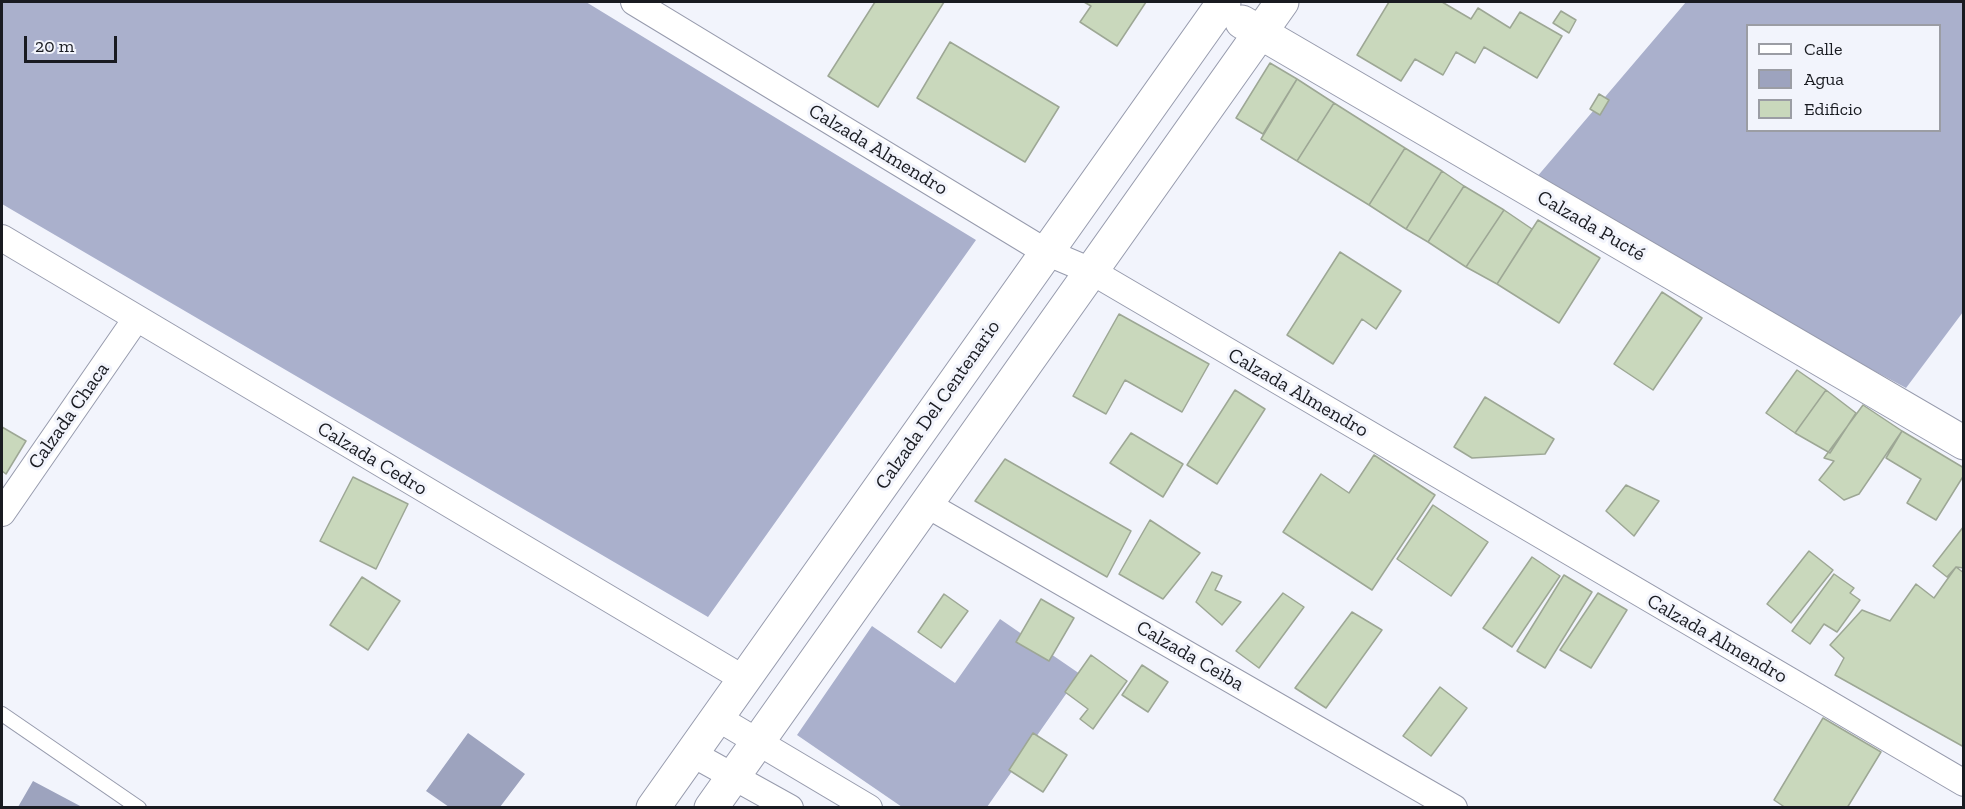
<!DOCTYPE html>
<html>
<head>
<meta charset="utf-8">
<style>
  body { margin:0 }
  #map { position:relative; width:1965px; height:809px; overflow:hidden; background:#f2f4fc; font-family:"Zilla Slab",serif }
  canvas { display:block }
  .frame { position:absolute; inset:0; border:3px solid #191b21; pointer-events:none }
  .legend { position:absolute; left:1746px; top:24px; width:195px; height:108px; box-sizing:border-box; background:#f2f4fc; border:2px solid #9b9da4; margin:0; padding:8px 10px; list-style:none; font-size:18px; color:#191b21 }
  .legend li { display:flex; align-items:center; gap:12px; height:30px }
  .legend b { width:30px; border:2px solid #9b9da4 }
  .scale { position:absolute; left:24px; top:36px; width:93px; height:27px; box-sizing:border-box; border:3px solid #191b21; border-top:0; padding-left:8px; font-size:18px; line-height:21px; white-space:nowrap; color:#191b21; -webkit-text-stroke:4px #f2f4fc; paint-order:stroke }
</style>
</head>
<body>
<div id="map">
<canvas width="1965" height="809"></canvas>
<div class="frame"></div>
<ul class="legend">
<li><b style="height:8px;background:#fff"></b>Calle</li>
<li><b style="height:16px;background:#9da3be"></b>Agua</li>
<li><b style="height:16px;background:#c9d8bc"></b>Edificio</li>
</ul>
<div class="scale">20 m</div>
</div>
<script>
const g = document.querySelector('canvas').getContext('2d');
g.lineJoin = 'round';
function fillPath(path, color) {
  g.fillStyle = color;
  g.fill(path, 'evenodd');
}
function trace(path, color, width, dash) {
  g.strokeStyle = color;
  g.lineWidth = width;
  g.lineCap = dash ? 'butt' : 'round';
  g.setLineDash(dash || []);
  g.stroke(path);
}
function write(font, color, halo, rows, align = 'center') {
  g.font = font + ' "Zilla Slab",serif';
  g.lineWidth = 6;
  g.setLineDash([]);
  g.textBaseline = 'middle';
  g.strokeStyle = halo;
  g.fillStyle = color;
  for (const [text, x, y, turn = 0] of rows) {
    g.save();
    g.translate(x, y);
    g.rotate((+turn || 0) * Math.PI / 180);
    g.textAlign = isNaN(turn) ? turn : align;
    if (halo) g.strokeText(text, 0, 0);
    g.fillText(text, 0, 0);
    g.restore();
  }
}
const forest = new Path2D(`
  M2,2h584l390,238 -268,377 -706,-413z
  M1686,2h277v310l-57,76 -376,-203zM1748,26h192v104h-192z
  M1000,619l80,55 -93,133h-85l-105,-72 75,-109 83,57z`);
const water = new Path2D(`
  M468,733l57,41 -25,33h-51l-23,-16z
  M33,781l49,26h-64z`);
const building = new Path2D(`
  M875,2h69l-66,105 -50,-31z
  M1084,2h62l-29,44 -37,-24 11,-16z
  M1389,2h53l29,17 7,-11 32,20 10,-16 42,24 -25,42 -53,-31 -9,16 -19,-11 -13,23 -28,-16 -14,22 -44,-26z
  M1561,11l15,9 -7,13 -16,-10z
  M950,42l109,65 -34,55 -108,-64z
  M1270,63l27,16 -34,55 -27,-16z
  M1297,79l37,24 -37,58 -36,-22z
  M1599,94l10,6 -9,15 -10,-6z
  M1334,103l71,45 -36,57 -72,-44z
  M1405,148l37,23 -36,58 -37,-24z
  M1442,171l22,15 -36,56 -22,-13z
  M1464,186l40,24 -38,57 -38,-25z
  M1504,210l28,19 -35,55 -31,-17z
  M1538,220l62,38 -41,65 -62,-39z
  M1340,252l61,39 -25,38 -14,-10 -29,45 -46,-29z
  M1662,292l40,26 -49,72 -39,-26z
  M1119,314l90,50 -27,48 -57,-32 -19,34 -33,-18z
  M1797,370l29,20 -31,43 -29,-20z
  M1235,390l30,19 -48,75 -30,-19z
  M1826,390l30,23 -26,40 -35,-20z
  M1485,397l69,42 -9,15 -73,4 -18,-11z
  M1863,405l39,26 -43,63 -15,6 -25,-20 15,-19 -10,-3z
  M2,427l24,14 -20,33 -4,-3z
  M1902,431l62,37v7l-28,45 -29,-17 14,-24 -35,-21z
  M1131,433l52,31 -20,33 -53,-34z
  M1374,455l61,40 -63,95 -89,-58 38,-58 28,19z
  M1005,459l126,72 -24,46 -132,-76z
  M353,477l55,27 -32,65 -56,-28z
  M1626,485l33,16 -25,35 -28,-25z
  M1433,505l55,37 -37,54 -54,-37z
  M1150,520l50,33 -37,46 -44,-25z
  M1964,526v42l-8,-1 -9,10 -14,-11z
  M1809,551l24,19 -42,53 -24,-19z
  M1532,557l28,19 -48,71 -29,-19z
  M1956,567l8,6v174l-129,-72 9,-17 -14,-13 32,-35 28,11 26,-37 18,14z
  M1212,572l10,4 -7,14 26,12 -19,23 -26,-23z
  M1834,574l20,14 -4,5 10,7 -23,32 -13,-8 -14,20 -18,-13z
  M1564,575l28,17 -47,76 -28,-17z
  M362,577l38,24 -32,49 -38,-25z
  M1283,593l21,14 -45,61 -23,-17z
  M1598,593l29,17 -36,58 -31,-18z
  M944,594l24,17 -27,37 -23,-16z
  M1041,599l33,19 -25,43 -33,-19z
  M1352,612l30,18 -56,78 -31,-20z
  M1091,655l36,26 -34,48 -13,-10 8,-10 -23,-17z
  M1142,665l26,17 -20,30 -26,-17z
  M1440,687l27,21 -36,48 -28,-20z
  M1823,718l58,34 -34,56h-61l-12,-8z
  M1033,733l34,22 -24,37 -34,-22z`);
const lane = new Path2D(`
  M2,714l137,94`);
const street = new Path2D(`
  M634,2l412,250 45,19 873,512
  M2,238l742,441
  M926,504l528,304
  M2,513l134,-194
  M716,717l153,91
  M691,753l99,55`);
const secondary = new Path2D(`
  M1242,22l722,421
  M653,808l571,-806
  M711,808l571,-806`);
const streetNames = [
  ["Calzada Almendro",878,150,31],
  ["Calzada Pucté",1591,226,30],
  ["Calzada Almendro",1298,393,30],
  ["Calzada Del Centenario",938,405,-55],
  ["Calzada Chaca",69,416,-55],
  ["Calzada Cedro",372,459,31],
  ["Calzada Almendro",1717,639,30],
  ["Calzada Ceiba",1190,656,30]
];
fillPath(forest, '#aab0cc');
fillPath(water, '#9da3be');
fillPath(building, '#c9d8bc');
trace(building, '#9da795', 1.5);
trace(lane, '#979bad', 16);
trace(street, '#979bad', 28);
trace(secondary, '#979bad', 35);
trace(lane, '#fff', 14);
trace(street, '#fff', 26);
trace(secondary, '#fff', 33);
write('20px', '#191b21', '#f2f4fc', streetNames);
</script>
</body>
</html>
